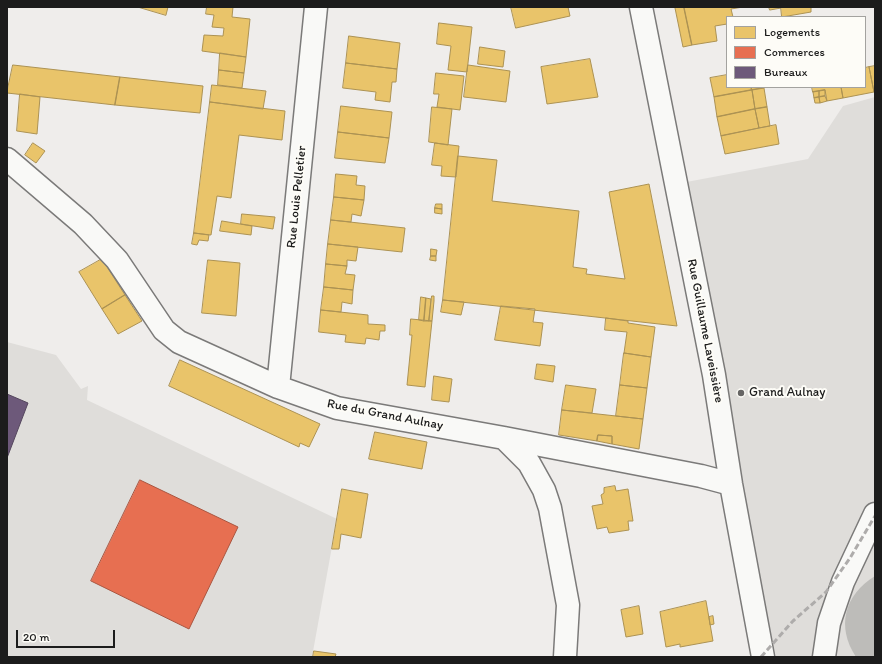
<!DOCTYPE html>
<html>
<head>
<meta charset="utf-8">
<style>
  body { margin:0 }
  #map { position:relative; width:882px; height:664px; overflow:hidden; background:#efedeb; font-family:Itim,sans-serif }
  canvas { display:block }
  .frame { position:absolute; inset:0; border:8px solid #1c1c1c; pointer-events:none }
  .legend { position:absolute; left:726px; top:16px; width:140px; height:72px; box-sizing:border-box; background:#fdfcf7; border:1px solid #a3a29f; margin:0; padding:5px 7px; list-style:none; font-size:12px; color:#1c1c1c }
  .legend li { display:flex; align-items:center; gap:8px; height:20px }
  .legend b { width:20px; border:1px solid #a3a29f }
  .scale { position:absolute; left:16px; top:630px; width:99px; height:18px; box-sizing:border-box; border:2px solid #1c1c1c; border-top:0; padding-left:5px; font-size:12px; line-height:14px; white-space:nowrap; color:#1c1c1c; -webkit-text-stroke:3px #fdfcf7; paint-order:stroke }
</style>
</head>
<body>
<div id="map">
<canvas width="882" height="664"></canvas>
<div class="frame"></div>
<ul class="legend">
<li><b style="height:11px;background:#e9c46a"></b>Logements</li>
<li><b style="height:11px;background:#e76f51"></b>Commerces</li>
<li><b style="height:11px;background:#6d597a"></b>Bureaux</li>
</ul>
<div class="scale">20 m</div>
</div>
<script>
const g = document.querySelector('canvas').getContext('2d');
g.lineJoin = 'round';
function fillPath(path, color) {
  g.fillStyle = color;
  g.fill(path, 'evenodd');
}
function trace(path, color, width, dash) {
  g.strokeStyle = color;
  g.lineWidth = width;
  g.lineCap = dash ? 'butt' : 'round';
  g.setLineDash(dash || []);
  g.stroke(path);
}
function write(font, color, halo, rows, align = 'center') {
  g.font = font + ' Itim,sans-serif';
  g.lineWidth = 4;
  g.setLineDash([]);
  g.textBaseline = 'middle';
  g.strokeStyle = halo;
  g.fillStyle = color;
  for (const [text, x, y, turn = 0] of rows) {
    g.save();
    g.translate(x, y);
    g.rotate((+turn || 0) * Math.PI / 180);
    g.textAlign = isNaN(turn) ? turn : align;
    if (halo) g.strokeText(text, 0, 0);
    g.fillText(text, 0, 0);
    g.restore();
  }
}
const built = new Path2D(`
  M875,97v560h-99l-62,-282 -38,-191 132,-25 35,-53z
  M7,342l49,13 25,34 7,-3 -1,14 250,119 -25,138h-305z`);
const water = new Path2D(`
  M875,576v81h-19c-20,-30 -12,-62 19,-81z`);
const homes = new Path2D(`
  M138,7h30l-2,8z
  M207,7h26l-1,10 18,2 -4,38 -44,-6 2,-16 19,1 1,-8 -12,-1 2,-12 -8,-1z
  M511,7h57l2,9 -54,12z
  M684,7h59l-12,2 2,8h-6v7l-12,2 2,15 -25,4z
  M684,7l8,38 -9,2 -8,-39z
  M769,7h12v1l-11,2z
  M781,7h30v5l-29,5z
  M439,23l33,4 -5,45 -19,-2 3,-24 -14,-2z
  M349,36l51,7 -3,26 -51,-6z
  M480,47l25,4 -2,16 -25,-3z
  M220,53l26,4 -2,16 -25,-3z
  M590,59l8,38 -51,7 -6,-37z
  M346,63l51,6 -1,13h-4l-2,20 -15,-2 1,-8 -33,-4z
  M13,65l107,12 -5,28 -108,-12z
  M468,65l42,6 -4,31 -42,-5z
  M875,66v26h-1l-5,-25z
  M869,67l5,25 -31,6 -2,-11h24v-19z
  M219,70l25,3 -2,15 -24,-3z
  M436,73l28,3 -4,34 -23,-3 2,-13h-5z
  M727,75v12h24l1,3 -38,7 -4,-19z
  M120,77l83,9 -3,27 -85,-8z
  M212,85l54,6 -3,18 -53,-7z
  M751,87h12l1,1 -12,2z
  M812,87h29l2,11 -16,3 -2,-11 -12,2z
  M764,88l3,19 -12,2 -3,-19z
  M752,90l3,19 -38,8 -3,-20z
  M825,90v6l-6,1v-6z
  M819,91v6l-5,1 -1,-6z
  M20,94l20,3 -3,37 -20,-3z
  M825,96l2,5 -7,2 -1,-6z
  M819,97l1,6h-5l-1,-5z
  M210,102l75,9 -3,29 -43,-5 -8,63 -14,-2 -6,39 -17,-2z
  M341,106l51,6 -3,26 -51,-6z
  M432,107l20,2 -4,36 -19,-3z
  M767,107l3,19 -11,2 -4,-19z
  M755,109l4,19 -38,8 -4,-19z
  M776,125l3,19 -54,10 -4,-18z
  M338,132l51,6 -4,25 -50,-5z
  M33,143l12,8 -9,12 -11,-8z
  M435,143l24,3 -3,31 -15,-1 1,-10 -10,-1z
  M458,156l39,4 -5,41 87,10 -6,56 14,2 -1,5 39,5 -16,-87 40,-8 28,142 -234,-26z
  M336,174l21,2 -1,9 9,1 -1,14 -30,-3z
  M334,197l30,3 -3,16 -9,-2 -1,8 -20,-2z
  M436,204h6v5l-7,-1z
  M435,208l7,1v5l-7,-1z
  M242,214l33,3 -2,12 -32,-5z
  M331,220l74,8 -3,24 -74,-8z
  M222,221l30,5 -1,9 -31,-4z
  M194,233l15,2 -1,6 -9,-1 -2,5 -5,-1z
  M328,244l30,3 -2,14 -9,-1v6l-21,-2z
  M431,249l6,1 -1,6h-5z
  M431,256h5v5l-6,-1z
  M102,259l23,36 -23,14 -23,-37z
  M208,260l32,3 -4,53 -34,-3z
  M326,264l21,2 -2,8 10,1 -2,15 -29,-3z
  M324,287l29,3 -1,14 -10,-2 -1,10 -20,-2z
  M125,295l17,26 -24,13 -16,-25z
  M432,296h2v5l-2,20h-3z
  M421,297l5,1 -2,23 -5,-1z
  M426,298l5,1 -2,22h-5z
  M443,300l21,2 -3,13 -20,-3z
  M501,306l34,3 -2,13 10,1 -3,23 -45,-6z
  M321,310l47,5v9l17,1v6h-5l-1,9 -13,-2 -1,6 -20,-2 1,-7 -27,-3z
  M606,318l22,3v2l27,4 -4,30 -27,-4 3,-21 -22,-2z
  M411,319l21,2 -7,66 -18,-2 5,-50h-2z
  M624,353l27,4 -4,31 -27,-3z
  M180,360l140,64 -11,23 -9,-4 -1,4 -130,-61z
  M537,364l18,2 -2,16 -18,-3z
  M434,376l18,3 -3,23 -17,-2z
  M566,385l30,4 -4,24 -30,-3z
  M620,385l27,3 -4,31 -27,-3z
  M562,410l81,9 -4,30 -27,-5v-8l-14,-1 -1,6 -38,-6z
  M375,432l52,10 -5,27 -53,-10z
  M598,435l14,1v8l-15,-3z
  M615,486l1,5 12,-2 5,32h-5l1,9 -20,3 -2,-6 -10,2 -5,-23 11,-2 -2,-9 3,-2v-5z
  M342,489l26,5 -7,44 -20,-4 -2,15h-7z
  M706,601l7,40 -33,6v-3l-14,3 -6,-35z
  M639,606l4,28 -17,3 -5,-27z
  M713,616l1,8 -4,1 -1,-8z
  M314,651l22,3 -1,3h-22z`);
const shops = new Path2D(`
  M140,480l98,47 -49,102 -98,-48z`);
const offices = new Path2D(`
  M7,394l21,9 -21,55z`);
const minor = new Path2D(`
  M641,7l73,368 17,109 32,173
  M7,159l76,65 34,36 47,70 15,12 99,45 59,21 167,30 197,38 30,8
  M278,387l38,-380
  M504,438l25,25 15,27 6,18 18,97 -3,52
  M824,657l5,-34 14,-41 32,-68`);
const rail = new Path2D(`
  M761,657l32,-36 33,-29 24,-34 25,-42`);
const markers = [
  [741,393,4,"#666564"]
];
const streetNames = [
  ["Rue Louis Pelletier",297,197,-84],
  ["Rue Guillaume Laveissière",705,331,79],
  ["Rue du Grand Aulnay",385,415,11]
];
const poiNames = [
  ["Grand Aulnay",749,393]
];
fillPath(built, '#dfddda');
fillPath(water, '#bdbcb9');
fillPath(homes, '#e9c46a');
trace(homes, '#ac9253', 1);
fillPath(shops, '#e76f51');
trace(shops, '#aa5641', 1);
fillPath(offices, '#6d597a');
trace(offices, '#55475e', 1);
trace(minor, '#7b7a79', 25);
trace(minor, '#f9f9f7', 22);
trace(rail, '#aeacab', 3, [6, 3]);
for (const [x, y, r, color] of markers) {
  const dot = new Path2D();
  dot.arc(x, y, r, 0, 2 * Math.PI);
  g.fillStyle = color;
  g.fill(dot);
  trace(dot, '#fdfcf7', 1.5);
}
write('13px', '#1c1c1c', '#fdfcf7', streetNames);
write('13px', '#1c1c1c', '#fdfcf7', poiNames, 'left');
</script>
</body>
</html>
